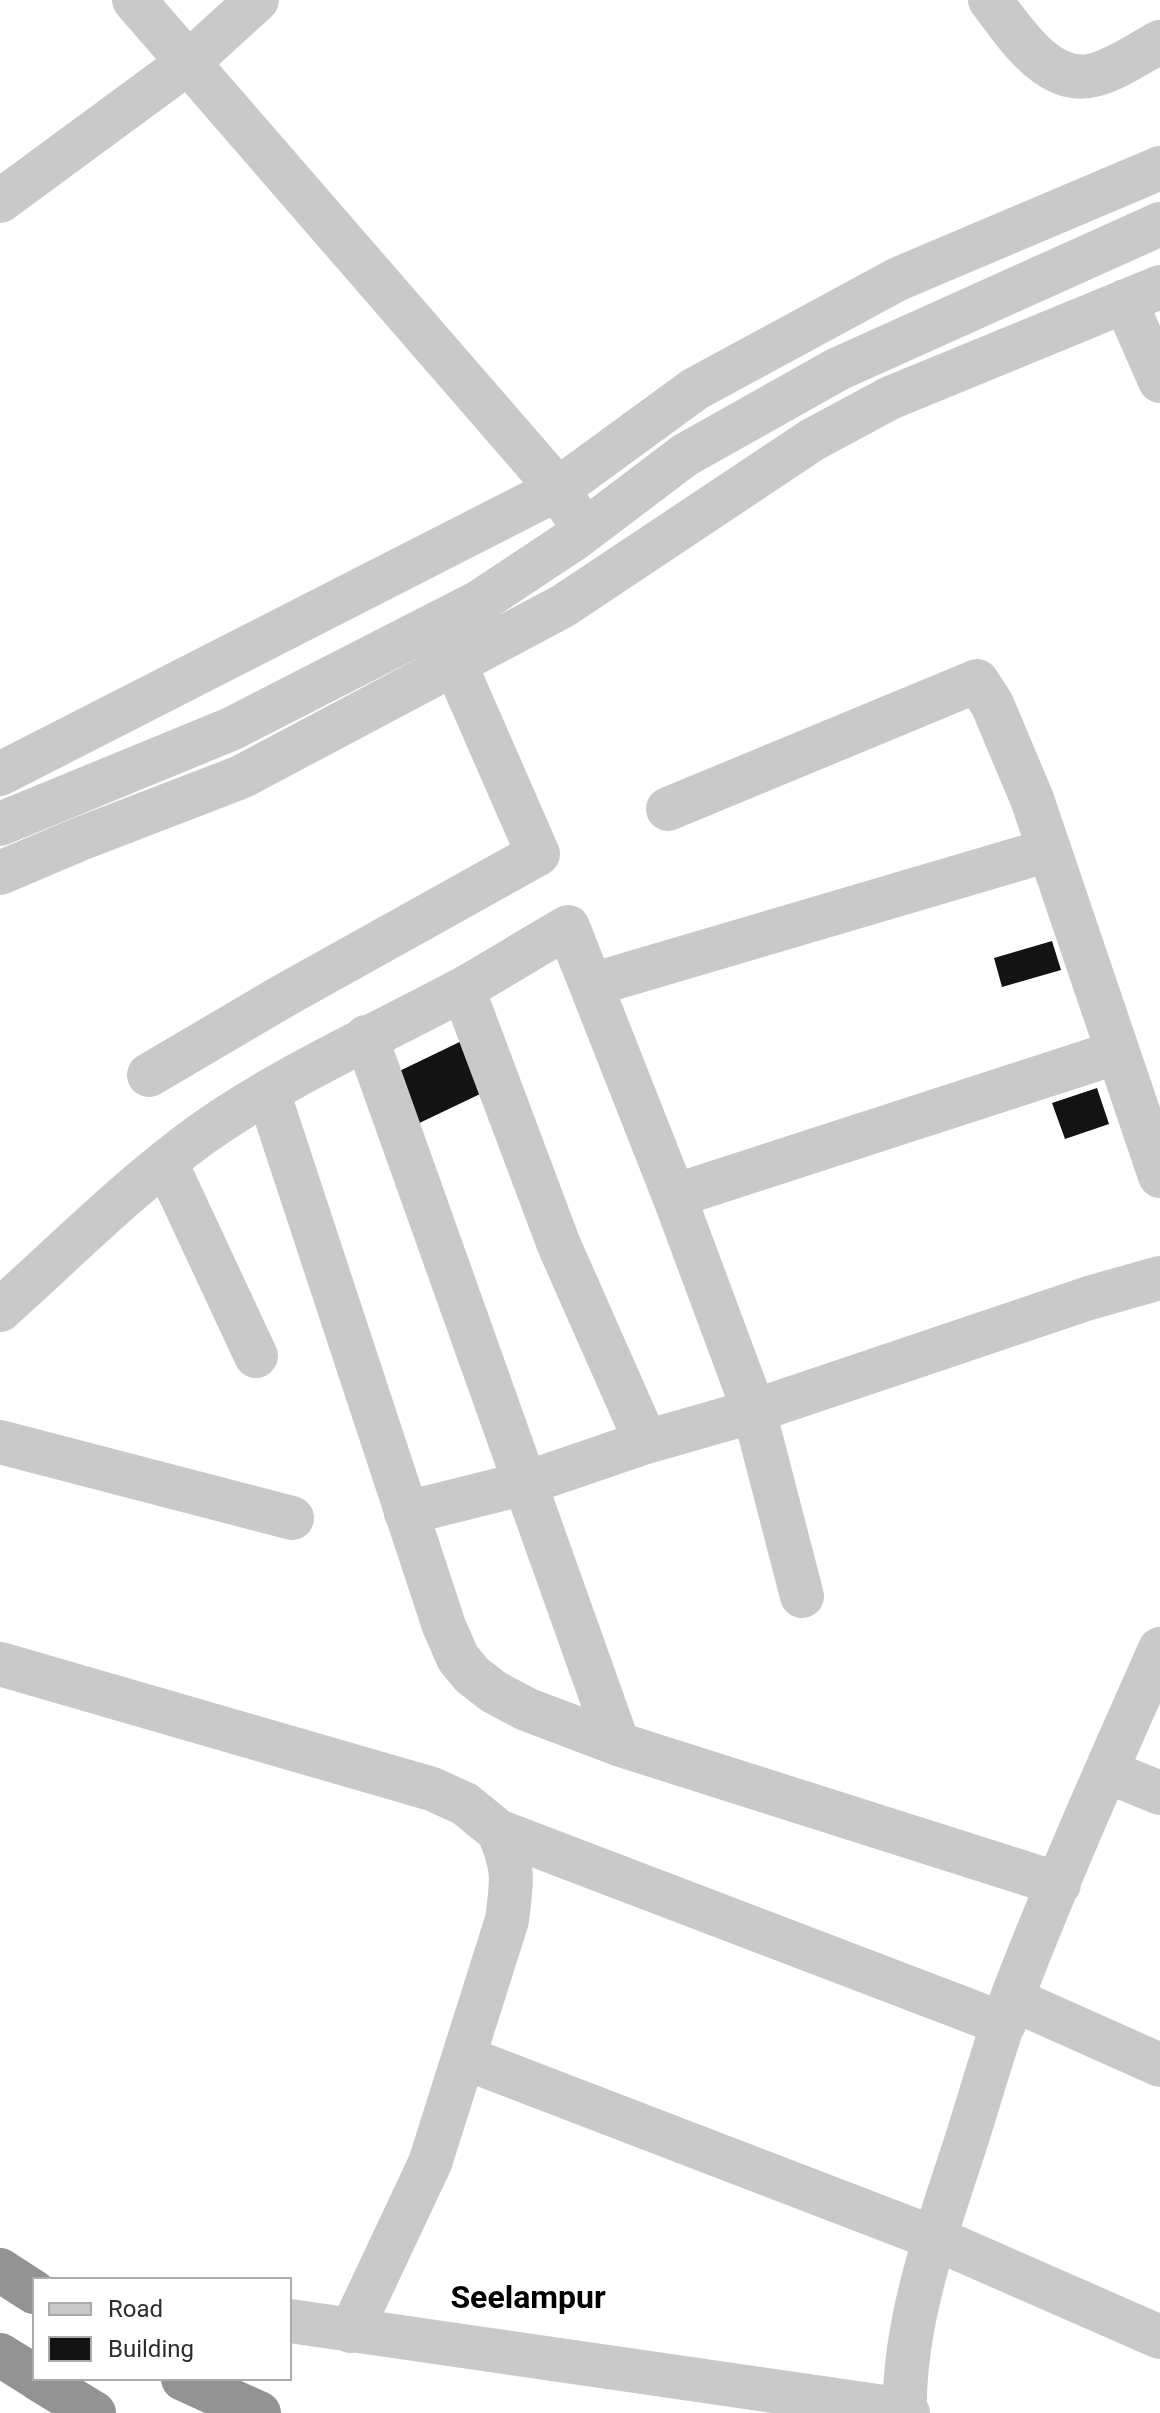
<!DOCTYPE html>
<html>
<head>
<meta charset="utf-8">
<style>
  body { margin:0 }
  #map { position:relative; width:1160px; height:2413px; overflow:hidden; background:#fff; font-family:Roboto,sans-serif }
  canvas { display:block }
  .legend { position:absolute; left:32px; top:2277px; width:260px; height:104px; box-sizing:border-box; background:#fff; border:2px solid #ababab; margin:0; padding:10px 14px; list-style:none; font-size:24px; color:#2c2c2c }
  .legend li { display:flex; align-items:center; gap:16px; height:40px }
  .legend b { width:40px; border:2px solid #ababab }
</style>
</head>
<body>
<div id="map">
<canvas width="1160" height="2413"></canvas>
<ul class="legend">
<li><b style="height:10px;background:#c9c9c9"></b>Road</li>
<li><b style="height:22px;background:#131313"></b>Building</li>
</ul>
</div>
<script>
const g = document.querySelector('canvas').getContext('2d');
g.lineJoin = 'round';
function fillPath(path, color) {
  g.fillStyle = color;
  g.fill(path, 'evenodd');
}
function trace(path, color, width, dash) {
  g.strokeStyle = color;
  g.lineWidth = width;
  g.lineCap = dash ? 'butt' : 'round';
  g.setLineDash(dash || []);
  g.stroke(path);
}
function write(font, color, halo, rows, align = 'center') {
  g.font = font + ' Roboto,sans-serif';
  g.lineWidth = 8;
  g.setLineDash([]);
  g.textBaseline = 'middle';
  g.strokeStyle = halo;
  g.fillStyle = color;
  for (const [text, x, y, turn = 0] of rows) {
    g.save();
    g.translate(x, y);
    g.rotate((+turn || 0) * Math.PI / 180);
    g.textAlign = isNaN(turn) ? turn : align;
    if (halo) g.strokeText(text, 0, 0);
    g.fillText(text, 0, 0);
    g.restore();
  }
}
const building = new Path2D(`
  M1052,941l9,29 -59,17 -8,-29z
  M474,1035l25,50 -88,42 -24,-50z
  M1097,1088l12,36 -44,15 -13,-36z`);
const minor = new Path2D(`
  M134,0l424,489 14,22
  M990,0c24,31 58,87 104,75 23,-6 45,-22 66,-33
  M0,201l189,-139 68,-62
  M1125,301l35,80
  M0,774l558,-285 137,-100 203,-110 262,-111
  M668,809l309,-128 15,23 40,95 128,377
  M0,824l231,-95 248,-127 95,-63 111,-84 153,-86 322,-145
  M0,873l80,-34 161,-62 322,-171 249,-166 78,-42 270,-111
  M591,985l458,-135
  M463,989l96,256 87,197
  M366,1037l252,707
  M149,1075l136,-80 253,-141 -83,-190
  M268,1092l176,534 14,32 14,17 22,17 32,17 92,35 441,140
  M166,1163l90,193
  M674,1196l444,-144
  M0,1310c66,-59 130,-124 202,-176 82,-58 173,-98 261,-145 35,-20 70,-42 105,-62l106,269 80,215 48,185
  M0,1442l292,76
  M406,1513l120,-30 120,-41 108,-31 335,-113 71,-20
  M0,1664l432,125 33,15 33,27 506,193
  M1106,1771l54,22
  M1012,1999l148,66
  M465,2058l469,180 226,99
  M290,2321l615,89
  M351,2331l79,-168 77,-243c5,-38 8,-53 -9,-89
  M908,2413l-3,-3c-2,-84 32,-181 58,-259 17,-52 31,-105 50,-156 45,-117 96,-231 147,-346`);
const highway = new Path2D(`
  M0,2270l34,22
  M0,2355l34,21
  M38,2379l56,34
  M183,2379l76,34`);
const districtNames = [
  ["Seelampur",528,2300]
];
fillPath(building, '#131313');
trace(minor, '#c9c9c9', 44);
trace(highway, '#939393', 44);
write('bold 32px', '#000', '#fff', districtNames);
</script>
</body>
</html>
